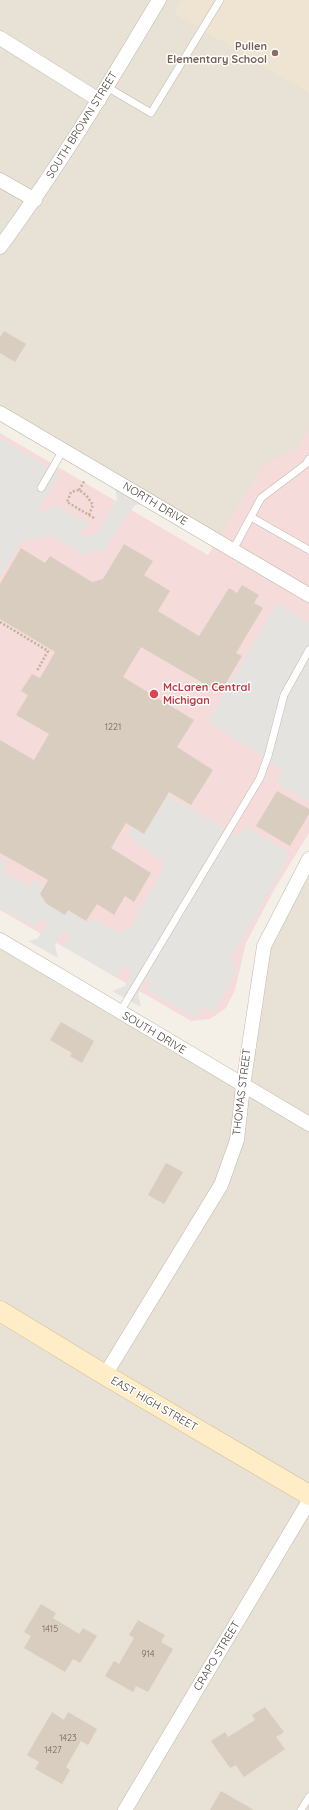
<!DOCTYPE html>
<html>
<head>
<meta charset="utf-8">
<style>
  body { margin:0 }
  canvas { display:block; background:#f4f0e8 }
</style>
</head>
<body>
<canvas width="309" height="1810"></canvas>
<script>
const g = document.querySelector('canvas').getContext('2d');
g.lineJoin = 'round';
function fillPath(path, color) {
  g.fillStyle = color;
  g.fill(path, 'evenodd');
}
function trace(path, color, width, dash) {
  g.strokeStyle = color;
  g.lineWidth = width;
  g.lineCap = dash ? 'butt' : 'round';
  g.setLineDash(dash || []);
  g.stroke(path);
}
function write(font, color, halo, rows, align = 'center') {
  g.font = font + ' Quicksand,sans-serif';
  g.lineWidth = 3;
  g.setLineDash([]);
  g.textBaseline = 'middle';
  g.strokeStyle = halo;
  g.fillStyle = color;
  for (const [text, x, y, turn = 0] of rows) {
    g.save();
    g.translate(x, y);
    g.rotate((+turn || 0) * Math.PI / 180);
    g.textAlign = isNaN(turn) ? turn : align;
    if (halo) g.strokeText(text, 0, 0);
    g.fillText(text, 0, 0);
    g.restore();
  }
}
const residential = new Path2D(`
  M0,0h309v595l-309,-182z
  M309,859v951h-309v-870l242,145 22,-139z`);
const education = new Path2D(`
  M181,0h128v93l-135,-80z`);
const medical = new Path2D(`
  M309,429v404l-35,57 -28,53 -11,47 -9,18 -16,11 -19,2 -191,-111v-477l208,122 56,-91 33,-16z`);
const parking = new Path2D(`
  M0,438l60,37 -21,34 3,4 15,-8 33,20 -12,7 7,5 11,-2 21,-36 -2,-12 28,17 -8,1 -32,46 -21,3 -32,-18 -28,5 -22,35z
  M277,603l32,20v178l-33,-18 6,-13 -74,-49z
  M163,793l76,43 6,-10 44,26 -4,7 -1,8 -54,92 7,11 -23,42 -11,-6 -7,12 -48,-27 4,-9 -5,-3 -9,15 3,13 -29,-16 13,-5 5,-9v-6l-5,-6 -9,12 -53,-31 7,-11 -2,-3h-6l-7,14 3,12 -30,-17 9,-2 8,-11 2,-7 -5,-2 -7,8 -35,-19v-50l8,5 -5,9 27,14 4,-6 10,6 -4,8 7,10 18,11 3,-5 21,14 3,-6 26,14 5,-1 8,-5 32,-56v-8l-33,-25 -1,-13z`);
const building = new Path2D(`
  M4,331l22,13 -11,18 -15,-9v-16z
  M124,544l29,17 -9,14 26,16 -12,20 41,25 30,-48 8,5 5,-8 17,10 -5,8 9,5 -27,45 6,3 -22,37 -79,-46 -18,30 71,43 -17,27 36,23 -22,35 -22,-13 -25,42 -18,-11 -15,25 40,25 -17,29 -9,-6 -11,19 -17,-11 -11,17 -18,-11 -3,5 -18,-11 -7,-10 8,-14 -48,-27v-113l34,20 15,-26 -33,-19 12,-20 -7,-4 11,-17 8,4 15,-26 -55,-33v-35l21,-36 24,15 5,-7 42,26 11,-3z
  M277,791l32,18v5l-19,32 -34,-20z
  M61,1022l33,19 -12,22 -12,-7 2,-3 -22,-13z
  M166,1163l17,9 -19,32 -16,-9z
  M41,1604l15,9 -3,5 26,16 4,-6 14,8 -17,27 -7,-4 -8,13 -41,-24 7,-12 -7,-4z
  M138,1620l27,15 -4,7 12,7 -25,43 -12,-6 -3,6 -28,-16 9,-15 5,3 15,-26 -5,-3z
  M265,1707l19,25 -8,5 9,12 -41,28 -8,-12 -6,3 -19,-27 14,-9 3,5 27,-17 -3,-5z
  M52,1712l12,8 4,-8 29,17 -9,16 -7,-4 -15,26 4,3 -8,14 -27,-15 4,-7 -12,-7z
  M221,1791l33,19h-44z`);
const path = new Path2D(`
  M79,490l6,-10
  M89,515l4,-10 -7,-10 -7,-5 -8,2 -4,10 27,16
  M0,622l48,29 -11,20`);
const lane = new Path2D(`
  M107,87l44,26 69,-113
  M41,488l22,-38
  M251,517l58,33
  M233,550l28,-52 45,-34 3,-5
  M120,1012l140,-234 8,-22 16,-61 25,-45
  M301,1810l8,-13`);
const street = new Path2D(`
  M0,38l99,62
  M0,180l35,20
  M0,247c58,-79 109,-163 159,-247
  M0,413l309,182
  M0,940l309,184
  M105,1375l116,-190 16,-45 6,-54 21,-140 45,-87
  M125,1810l184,-309`);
const secondary = new Path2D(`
  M0,1311l105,64 204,120`);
const markers = [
  [275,53,4,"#8d6e63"],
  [154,694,5,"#e0444e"]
];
const numberNames = [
  ["1221",113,727],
  ["1415",50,1629],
  ["914",148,1654],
  ["1423",68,1738],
  ["1427",53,1750]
];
const educationNames = [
  ["Pullen",267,47],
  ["Elementary School",267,60]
];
const streetNames = [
  ["SOUTH BROWN STREET",82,125,-58],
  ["NORTH DRIVE",155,504,31],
  ["SOUTH DRIVE",154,1033,31],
  ["THOMAS STREET",242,1092,-83],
  ["EAST HIGH STREET",154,1404,30],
  ["CRAPO STREET",217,1656,-59]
];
const healthNames = [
  ["McLaren Central",163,688],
  ["Michigan",163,701]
];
fillPath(residential, '#e8e1d5');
fillPath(education, '#eee4d1');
fillPath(medical, '#f5dcdb');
fillPath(parking, '#e5e3e0');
fillPath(building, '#d9cdbf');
trace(lane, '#c0b7aa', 8);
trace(street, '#c0b7aa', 15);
trace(secondary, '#d6c096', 21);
trace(path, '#c3b19a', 2.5, [2, 2]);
trace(lane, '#fff', 7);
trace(street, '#fff', 14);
trace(secondary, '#ffedc7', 20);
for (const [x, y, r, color] of markers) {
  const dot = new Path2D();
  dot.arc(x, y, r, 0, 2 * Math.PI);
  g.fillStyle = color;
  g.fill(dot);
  trace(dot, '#fff', 1.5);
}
write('9px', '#6c6358', null, numberNames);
write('bold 11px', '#785e54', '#fff', educationNames, 'right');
write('11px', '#484036', '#fff', streetNames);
write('bold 11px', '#be3a42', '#fff', healthNames, 'left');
</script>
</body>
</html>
